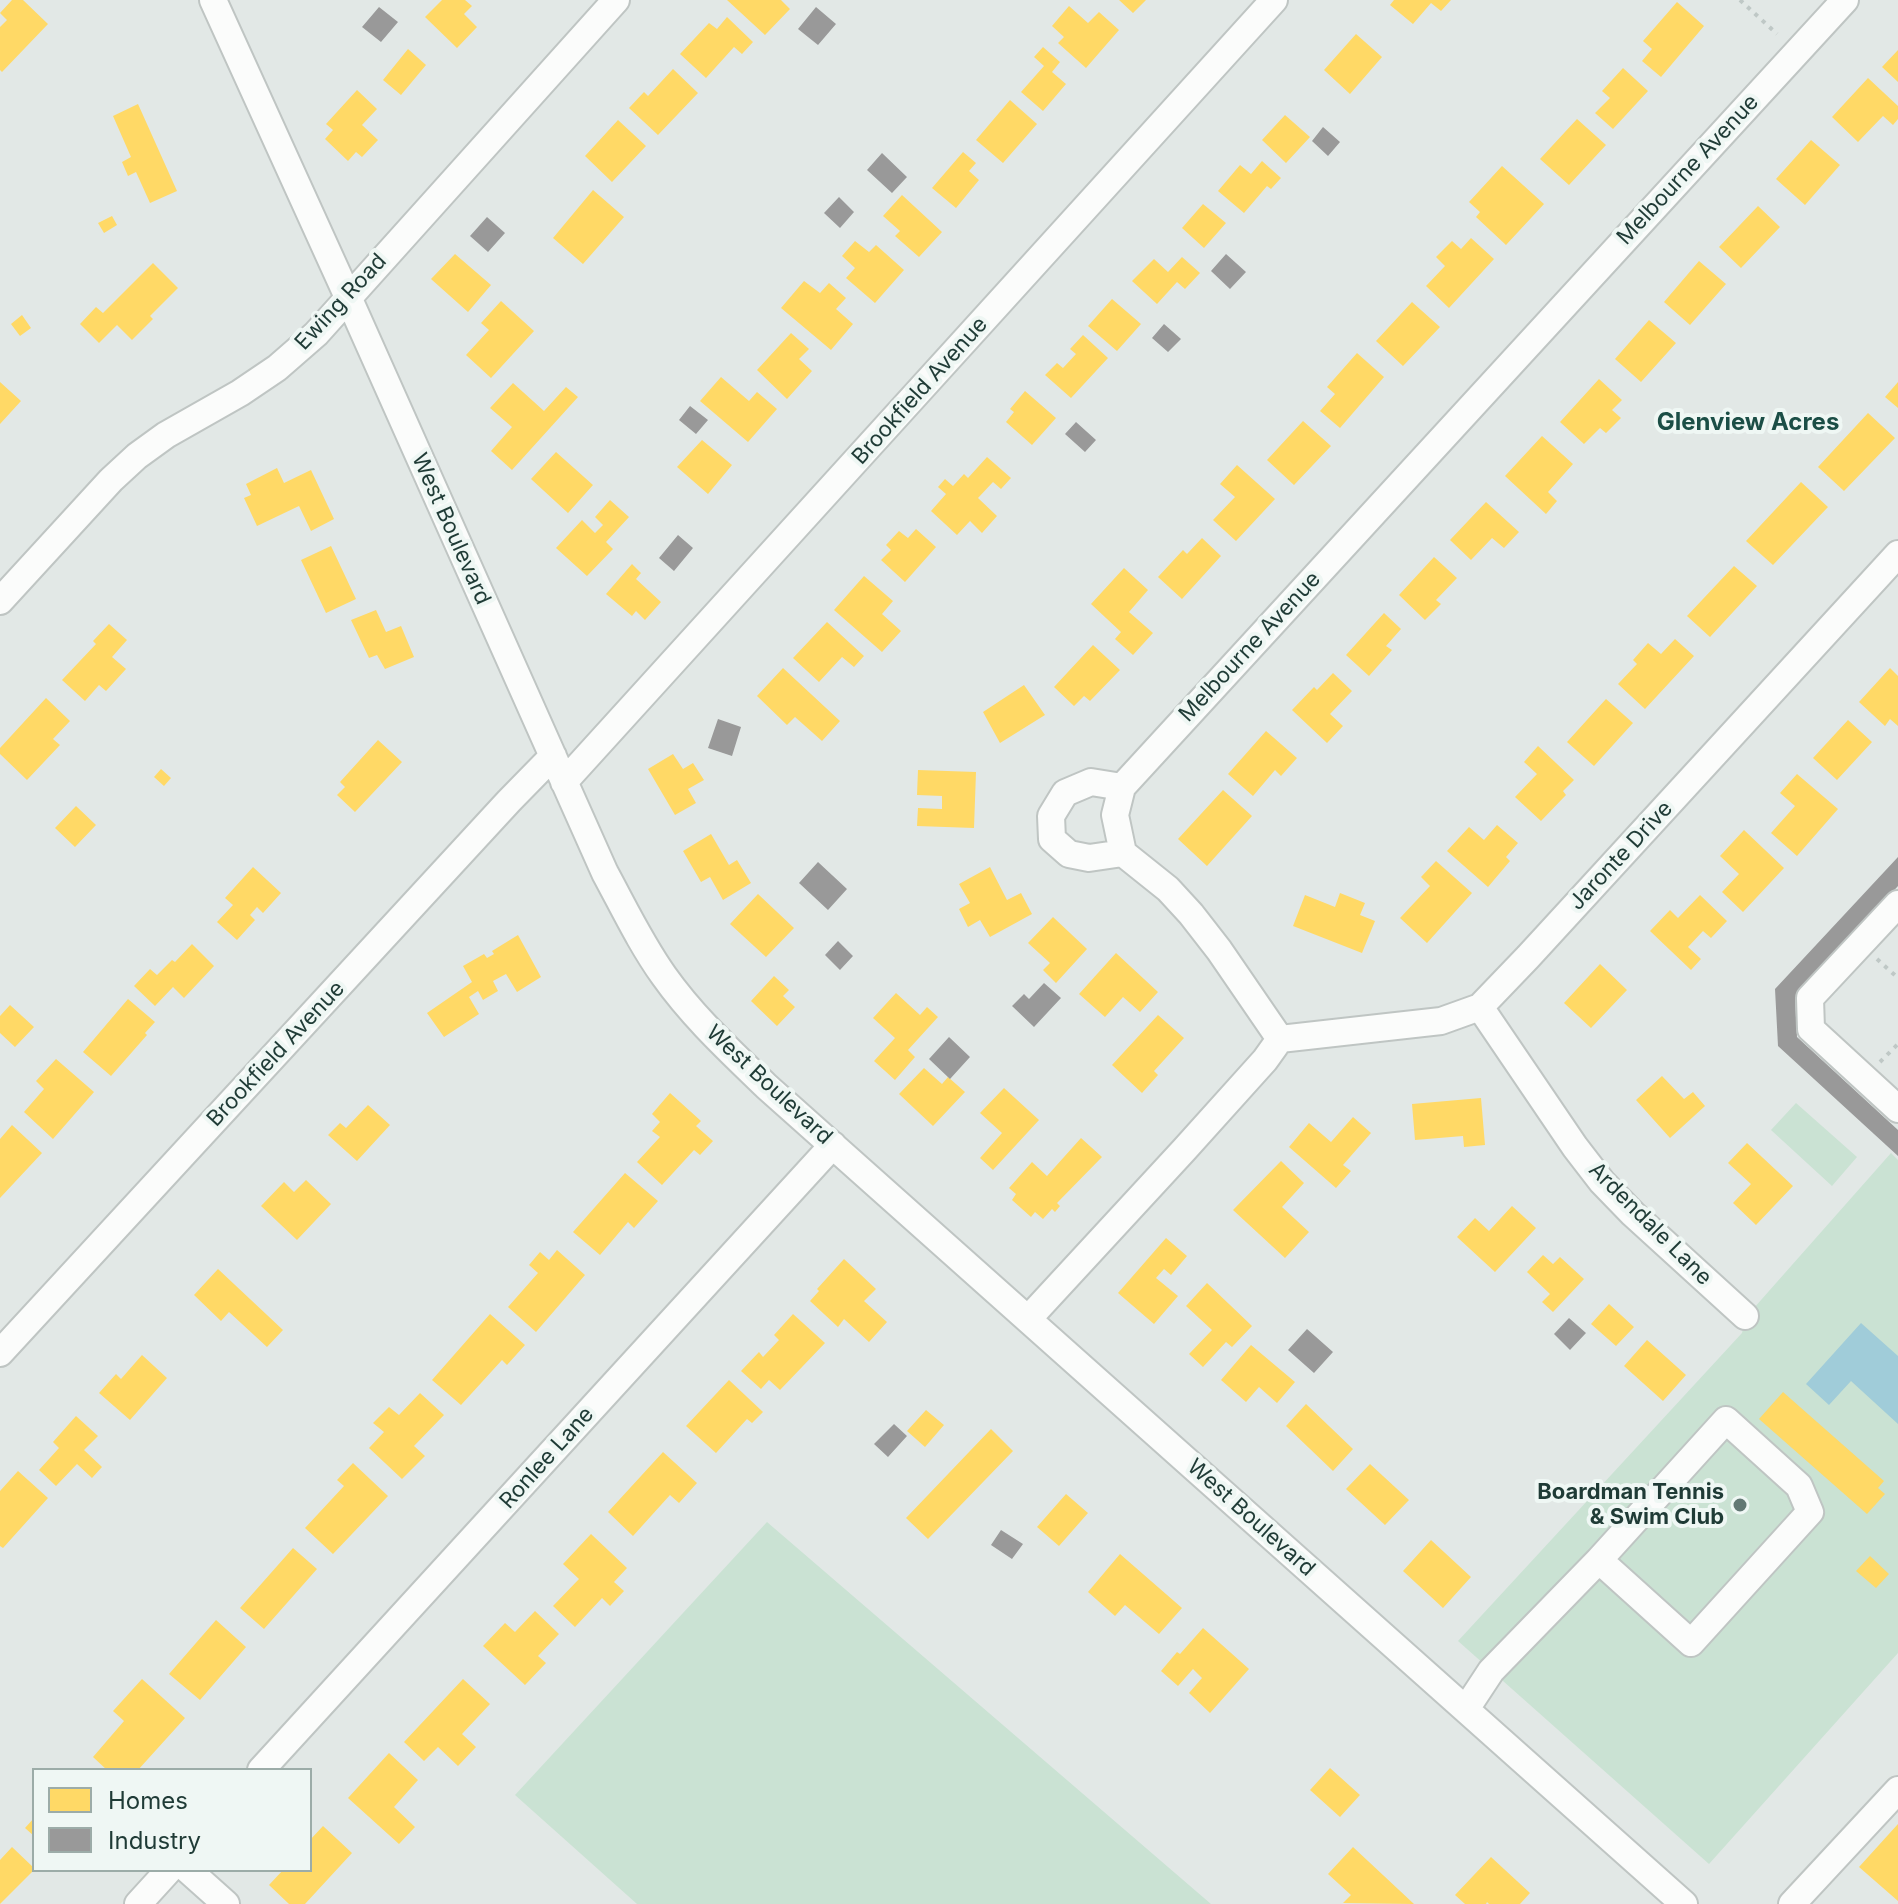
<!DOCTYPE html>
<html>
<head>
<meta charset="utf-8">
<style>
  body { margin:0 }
  #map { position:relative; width:1898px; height:1904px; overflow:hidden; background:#e2e8e6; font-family:Inter,sans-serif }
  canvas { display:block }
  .legend { position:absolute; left:32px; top:1768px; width:280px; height:104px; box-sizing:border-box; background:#eff7f4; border:2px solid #9caca8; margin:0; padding:10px 14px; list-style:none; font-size:24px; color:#1f3b36 }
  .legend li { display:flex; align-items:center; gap:16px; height:40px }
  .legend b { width:40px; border:2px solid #9caca8 }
</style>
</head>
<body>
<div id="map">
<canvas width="1898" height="1904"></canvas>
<ul class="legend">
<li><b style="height:22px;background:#ffd966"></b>Homes</li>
<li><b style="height:22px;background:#999"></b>Industry</li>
</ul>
</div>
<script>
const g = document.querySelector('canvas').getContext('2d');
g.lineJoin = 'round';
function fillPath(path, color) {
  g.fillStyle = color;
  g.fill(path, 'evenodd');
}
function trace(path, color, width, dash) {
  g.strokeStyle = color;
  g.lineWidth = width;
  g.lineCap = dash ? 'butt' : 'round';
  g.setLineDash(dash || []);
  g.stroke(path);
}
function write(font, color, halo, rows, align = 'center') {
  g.font = font + ' Inter,sans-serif';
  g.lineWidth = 8;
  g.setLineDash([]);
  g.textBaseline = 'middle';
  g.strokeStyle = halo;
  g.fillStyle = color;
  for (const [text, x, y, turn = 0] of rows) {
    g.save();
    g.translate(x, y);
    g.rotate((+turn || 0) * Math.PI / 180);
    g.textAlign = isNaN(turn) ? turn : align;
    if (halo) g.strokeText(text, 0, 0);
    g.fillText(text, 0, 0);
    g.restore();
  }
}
const green = new Path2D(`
  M1796,1103l61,54 -25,29 -61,-56z
  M1891,1153l7,7v493l-189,211 -251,-223 284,-308 4,-16z
  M767,1522l444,382h-574l-122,-109z`);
const water = new Path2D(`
  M1861,1323l37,33v68l-47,-43 -22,24 -23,-21z`);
const homes = new Path2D(`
  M12,0h11l25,24 -46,48 -2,-2v-43l7,-7 -7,-7z
  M442,0h23l7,6 -8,8 13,13 -20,21 -32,-31z
  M727,0h54l9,9 -25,26z
  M1119,0h27l-13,13z
  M1394,0h57l-10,11 -10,-8 -18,21 -23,-19z
  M1677,2l27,24 -43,51 -19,-16 10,-12 -9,-8z
  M1069,6l19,17 11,-11 20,18 -33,38 -28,-25 6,-6 -12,-11z
  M727,17l26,25 -11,12 -8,-7 -28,31 -26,-24 29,-31 8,6z
  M1356,34l26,23 -32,37 -26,-24z
  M1043,47l17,15 -8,10 14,12 -23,27 -22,-19 23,-26 -10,-9z
  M408,49l18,16 -25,30 -18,-15z
  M1898,50v32l-16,-15z
  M1623,68l25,23 -35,38 -18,-16 15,-15 -8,-7z
  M673,69l25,24 -40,42 -29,-27 15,-16 4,4z
  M1868,78l30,28v13l-5,6 -10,-9 -25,26 -26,-25z
  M357,90l20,19 -15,16 16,15 -16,17 -6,-5 -8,9 -23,-22 8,-9 -7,-6z
  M1010,100l27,24 -34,39 -27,-23z
  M138,104l39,87 -27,12 -14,-31 -8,4 -6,-14 9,-5 -18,-41z
  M1285,115l25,22 -24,26 -24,-23z
  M1577,119l29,26 -37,40 -29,-26z
  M618,120l28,26 -34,36 -27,-26z
  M1811,140l29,25 -35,40 -29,-26z
  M963,152l13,11 -7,8 10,9 -23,28 -24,-20z
  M1262,161l19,17 -10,11 -4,-3 -23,27 -26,-22 22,-26 11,9z
  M1502,166l42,38 -38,41 -30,-28 4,-5 -11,-10z
  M593,190l31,27 -41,47 -30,-26z
  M902,195l40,37 -23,25 -24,-21 5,-5 -17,-15z
  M1203,204l23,19 -22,25 -22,-20z
  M1758,206l22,21 -39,41 -22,-21z
  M112,216l5,9 -13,8 -6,-10z
  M1471,238l23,21 -45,49 -23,-22 19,-20 -9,-9 16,-16 9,8z
  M855,241l14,11 7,-7 28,25 -29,33 -29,-25 9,-10 -13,-12z
  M455,254l36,31 -23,27 -37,-33z
  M1182,257l18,16 -15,16 -8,-7 -20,22 -25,-23 22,-22 14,13z
  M1699,261l27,23 -36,41 -26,-23z
  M153,263l25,25 -28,28 3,3 -21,21 -15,-15 -18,18 -19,-19 16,-17 7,6z
  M804,281l16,12 9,-10 17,15 -10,11 17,15 -22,26 -50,-42z
  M1112,299l29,25 -24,27 -29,-25z
  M501,301l33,30 -43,47 -25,-23 23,-25 -8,-7z
  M1412,302l28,25 -37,39 -27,-25z
  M22,315l9,13 -11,8 -9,-12z
  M1649,320l27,23 -35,39 -26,-23z
  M791,333l18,16 -10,10 13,12 -25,28 -30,-29z
  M1083,335l25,23 -37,40 -26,-23 12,-12 6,5 13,-14 -6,-5z
  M1357,353l27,24 -44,51 -20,-17 15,-17 -8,-7z
  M721,377l28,24 8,-9 20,17 -29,33 -48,-41z
  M1599,379l23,21 -10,10 9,8 -15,15 -6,-5 -16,16 -24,-22z
  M0,382l21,19 -21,23z
  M1898,382v26l-13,-11z
  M513,383l31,28 22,-24 12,10 -66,73 -21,-19 21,-24 -22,-19z
  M1025,391l31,27 -24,27 -26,-23 8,-10 -4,-3z
  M1868,413l27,25 -51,53 -26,-24z
  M1303,421l28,25 -37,39 -27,-25z
  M1542,436l31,28 -25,28 9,9 -11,13 -41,-38z
  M702,440l30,25 -24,29 -31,-27z
  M556,452l37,33 -25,28 -37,-34z
  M987,457l24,21 -10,11 -8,-7 -15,16 19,18 -15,17 -12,-12 -13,14 -26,-24 15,-17 -8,-7 7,-8 8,7 11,-12 4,4z
  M1237,465l38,34 -39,42 -23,-21 22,-23 -15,-13z
  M277,468l7,15 27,-13 23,49 -23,12 -12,-25 -42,20 -13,-28 7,-3 -5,-11z
  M1801,482l27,25 -55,58 -27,-24z
  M610,500l19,17 -23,25 7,7 -26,27 -31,-28 26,-28 13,13 8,-8 -8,-8z
  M1486,502l33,30 -15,16 -12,-10 -21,22 -21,-20z
  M916,529l20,18 -31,35 -24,-22 10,-10 -5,-5 13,-14 9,7z
  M1202,538l19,18 -39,43 -24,-22 25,-27 4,4z
  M331,546l25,53 -30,14 -25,-53z
  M1434,557l23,21 -21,22 5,4 -16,16 -26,-25z
  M632,564l9,9 -5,6 25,23 -16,18 -9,-9 -4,5 -26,-22z
  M1734,566l23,20 -47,51 -23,-21z
  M1124,568l24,22 -19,22 24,21 -20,22 -18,-16 6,-7 -30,-28z
  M864,576l29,25 -11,13 19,17 -19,21 -48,-42z
  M376,610l10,22 15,-6 13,31 -29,12 -8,-14 -8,3 -18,-38z
  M1384,613l17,16 -15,17 6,4 -23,26 -23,-21z
  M827,622l37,34 -10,11 -12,-10 -23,25 -26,-24z
  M109,624l18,16 -15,17 14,12 -20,22 -7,-6 -14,16 -23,-21 34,-36 -3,-3z
  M1675,639l19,17 -49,53 -27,-25 19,-20 -4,-4 15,-17 13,11z
  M1093,645l27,25 -30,31 -6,-5 -10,10 -20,-19z
  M783,668l57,53 -18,20 -27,-24 -8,8 -30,-29z
  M1890,668l8,8v50l-8,-7 -5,7 -26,-24z
  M1333,673l19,18 -22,23 13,12 -16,17 -35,-33 22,-23 3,3z
  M1024,685l21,30 -45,28 -17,-31z
  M46,698l24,23 -17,18 7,6 -33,35 -27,-26v-6z
  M1606,699l27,24 -39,43 -27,-24z
  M1848,720l24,22 -35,38 -24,-22z
  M1266,731l31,27 -16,18 -6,-6 -22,26 -25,-22z
  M378,740l24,22 -47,50 -18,-17 8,-8 -5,-5z
  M1538,746l36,34 -11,11 3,4 -25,26 -26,-24 22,-23 -13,-12z
  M673,754l10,15 10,-6 11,17 -16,9 8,14 -21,12 -27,-46z
  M161,769l10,9 -7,8 -10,-9z
  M918,770l58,2 -2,56 -57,-2 1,-18 24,1v-13l-25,-1z
  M1797,774l41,35 -41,47 -26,-23 24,-27 -15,-13z
  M1223,790l29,26 -45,50 -29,-27z
  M76,806l20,19 -21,22 -20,-19z
  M1497,825l21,18 -12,14 4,4 -22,26 -41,-36 22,-24 15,13z
  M1744,830l40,38 -41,44 -21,-20 17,-18 -19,-18z
  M711,834l18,31 8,-5 14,23 -28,17 -13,-23 -9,5 -18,-31z
  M1436,861l36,32 -45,50 -27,-25 30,-32 -9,-9z
  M253,867l28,26 -18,20 -6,-6 -7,8 5,5 -18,20 -20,-18 16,-17 -8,-7z
  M990,867l17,33 14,-7 11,21 -42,23 -10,-17 -12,7 -9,-18 11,-6 -11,-19z
  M1340,893l25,10 -5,12 15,6 -13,32 -69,-27 12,-31 30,12z
  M758,894l36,34 -28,29 -36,-33z
  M1700,895l27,26 -16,17 -8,-7 -15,16 13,12 -10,11 -41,-39 20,-21 8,8z
  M1053,917l34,32 -31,34 -13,-13 7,-7 -22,-20z
  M518,935l23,42 -24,15 -11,-18 -13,7 5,10 -15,9 -5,-9 -9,6 10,17 -35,23 -17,-24 45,-31 -9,-16 21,-12 3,4 7,-4 -2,-3z
  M192,944l22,22 -30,32 -11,-11 -18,19 -21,-20 16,-17 7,6 15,-15 3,2z
  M1116,953l42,39 -18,20 -17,-15 -18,20 -26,-23z
  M1600,964l27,26 -36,38 -27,-25z
  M774,976l15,14 -6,6 12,11 -18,19 -26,-25z
  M896,993l24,22 7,-8 11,10 -30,33 7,7 -20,23 -21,-19 21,-23 -22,-20z
  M128,999l27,23 -10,11 2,2 -36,41 -28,-24z
  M10,1005l24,22 -19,20 -15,-14v-17z
  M1158,1015l26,23 -30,33 4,4 -16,18 -30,-28z
  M56,1059l38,33 -41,47 -29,-27 20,-23 -8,-8z
  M924,1068l18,16 6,-7 17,15 -32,34 -34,-32z
  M1662,1076l22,23 9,-7 12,14 -35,32 -34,-38z
  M1004,1088l35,32 -46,50 -13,-12 22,-25 -22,-20z
  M670,1093l31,28 -5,5 17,15 -13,14 -6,-5 -32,35 -25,-23 23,-25 -8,-6 8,-9 -8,-8z
  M1481,1098l4,47 -21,2 -1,-11 -48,4 -3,-36z
  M368,1105l22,20 -33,36 -29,-26 12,-12 6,5z
  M1353,1117l18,16 -28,32 8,6 -15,17 -47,-41 20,-24 22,19z
  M12,1125l30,28 -42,45v-59z
  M1081,1138l21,19 -45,46 3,3 -5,6 -3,-3 -9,10 -8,-7 -4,5 -19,-17 4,-6 -7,-6 23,-26 15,14z
  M1747,1143l46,43 -37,39 -23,-22 18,-19 -23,-21z
  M1281,1161l23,22 -22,24 27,25 -24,26 -52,-48z
  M625,1173l33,28 -24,27 -6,-6 -28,33 -27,-23z
  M306,1180l25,24 -34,36 -36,-34 23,-24 10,10z
  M1512,1206l24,22 -41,44 -38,-35 18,-19 14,13z
  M1166,1238l21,18 -16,19 -7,-6 -8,9 22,18 -24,28 -36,-31z
  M557,1250l28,25 -49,57 -28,-25 30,-34 -9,-8 11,-13 9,8z
  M1543,1255l10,9 7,-7 24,22 -31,33 -11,-10 8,-8 -23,-22z
  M844,1259l32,30 -12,12 23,21 -18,20 -25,-23 -6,8 -28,-26 9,-10 -2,-2z
  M218,1269l65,61 -16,17 -38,-35 -8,9 -27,-26z
  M1207,1283l45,43 -20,21 -6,-5 -23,25 -14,-13 23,-24 -26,-24z
  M1609,1304l25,23 -18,19 -25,-22z
  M490,1314l35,31 -18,20 -5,-5 -41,45 -29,-25z
  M793,1314l32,29 -45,47 -11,-10 -8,9 -20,-18 18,-19 4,5 16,-17 -5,-5z
  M1647,1340l39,35 -23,26 -39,-35z
  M1251,1345l44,37 -18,21 -18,-16 -13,15 -25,-22z
  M142,1355l25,23 -37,42 -31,-27 17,-19 5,5z
  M729,1380l34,32 -11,11 -5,-4 -31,34 -30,-27z
  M1783,1392l101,89 -6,7 7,6 -18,20 -108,-95z
  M420,1393l24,22 -30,31 11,10 -23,23 -33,-31 15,-16 -11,-9 16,-16 10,8z
  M1306,1404l47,45 -20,22 -47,-45z
  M926,1410l18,15 -19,22 -18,-16z
  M76,1416l22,20 -14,14 18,17 -10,11 -15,-14 -21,22 -17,-16 20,-22 -6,-6z
  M991,1429l22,22 -85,88 -22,-21z
  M663,1452l34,31 -18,20 -9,-8 -37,41 -25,-24z
  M353,1463l35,33 -55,58 -28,-26 39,-42 -7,-6z
  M1370,1464l39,36 -24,25 -39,-36z
  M18,1471l30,27 -45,50 -3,-2v-55z
  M1066,1494l22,19 -29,33 -22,-19z
  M591,1534l36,34 -13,14 10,9 -14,15 -8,-8 -27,29 -22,-21 26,-27 -16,-15z
  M1431,1540l40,37 -28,31 -40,-37z
  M293,1548l24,21 -53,60 -24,-21z
  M1120,1554l62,54 -23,26 -34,-29 -10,11 -27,-24z
  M1870,1556l19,18 -13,14 -20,-17z
  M535,1611l24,23 -21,22 8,7 -21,22 -42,-39 22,-23 10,9z
  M216,1620l30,27 -46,53 -31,-26z
  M1203,1628l46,41 -39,44 -21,-20 13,-15 -9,-9 -15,17 -17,-15 16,-19 3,2z
  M142,1679l43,39 -47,52h-31l-14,-13 31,-36 -11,-10z
  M463,1679l27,25 -28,30 14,13 -18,19 -20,-19 -14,14 -20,-19z
  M389,1753l29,27 -24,27 21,20 -16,17 -51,-46z
  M1330,1768l30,27 -20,22 -30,-27z
  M34,1818v18l-9,-8z
  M1898,1824v77l-39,-34z
  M323,1826l29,27 -47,51h-16l-20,-19 14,-15h27v-30z
  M12,1847l22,21v2l-34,34v-44z
  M1353,1847l61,57 -71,-1 8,-8 -23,-21z
  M1491,1857l39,36 -10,11h-31l-2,-2 -1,2h-21l-10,-9z`);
const industry = new Path2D(`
  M379,7l19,15 -17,20 -19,-15z
  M816,7l20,17 -18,21 -20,-16z
  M1323,127l17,15 -12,14 -16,-15z
  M882,153l25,24 -15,16 -25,-23z
  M839,197l15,15 -14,16 -16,-15z
  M487,217l18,16 -17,19 -18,-16z
  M1226,254l20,18 -16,17 -19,-18z
  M1164,324l17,15 -13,13 -16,-14z
  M690,406l18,14 -12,14 -17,-14z
  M1076,422l20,18 -11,12 -20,-18z
  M678,535l15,13 -19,23 -15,-13z
  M718,719l23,8 -9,29 -24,-8z
  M1898,857v29l-103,112 2,39 101,93v26l-120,-110 -3,-57z
  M818,862l29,27 -19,21 -29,-27z
  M838,941l15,15 -13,14 -15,-15z
  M1044,983l17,15 -27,29 -22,-21 12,-12 5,5z
  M949,1037l21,20 -20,22 -21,-20z
  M1569,1318l17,15 -16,17 -16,-16z
  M1307,1329l26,23 -19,21 -26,-23z
  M894,1424l13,12 -19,21 -14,-13z
  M1001,1530l22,14 -11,15 -21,-14z`);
const path = new Path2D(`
  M1740,0l37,34
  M1877,959l21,19
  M1880,1062l18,-18`);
const minor = new Path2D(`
  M213,0l135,297 257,576c19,35 36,71 59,103 29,41 66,75 102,110l918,818
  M0,601l111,-121 26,-24 29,-21 74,-42 37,-25 39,-34 300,-334
  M564,782l710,-782
  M1122,787l-31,-5 -26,11 -14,23 1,23 17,15 20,4 34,-5
  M1898,904l-88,94 1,31 87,80
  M1480,1007l95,140 27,35 31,32 112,102
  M1280,1039l-61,-89 -28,-36 -23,-25 -45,-36 -8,-38 7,-28 723,-787
  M1280,1039l161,-18 39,-14 48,-50 370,-403
  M1028,1319l156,-169 81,-90 15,-21
  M0,1353l509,-552 44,-45
  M1466,1709l25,-38 108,-111 127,-140 73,66 11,26 -119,131 -92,-83
  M261,1770l572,-625
  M188,1870l38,34
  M138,1904l31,-34
  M1792,1904l106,-114`);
const markers = [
  [1740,1505,8,"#637874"]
];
const streetNames = [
  ["Melbourne Avenue",1688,170,-47],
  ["Ewing Road",341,302,-47],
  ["Brookfield Avenue",920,391,-48],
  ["West Boulevard",451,529,66],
  ["Melbourne Avenue",1250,647,-47],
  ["Jaronte Drive",1621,856,-47],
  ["Brookfield Avenue",276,1054,-47],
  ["West Boulevard",769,1085,43],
  ["Ardendale Lane",1650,1224,45],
  ["Ronlee Lane",547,1458,-48],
  ["West Boulevard",1251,1518,42]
];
const poiNames = [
  ["Boardman Tennis",1724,1492],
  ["& Swim Club",1724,1517]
];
const neighbourhoodNames = [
  ["Glenview Acres",1748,423]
];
fillPath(green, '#cae2d3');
fillPath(water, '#a0ccd9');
fillPath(homes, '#ffd966');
fillPath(industry, '#999');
trace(minor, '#bfc5c3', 30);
trace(path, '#bfc8c6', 4, [4, 6]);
trace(minor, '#fbfcfb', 26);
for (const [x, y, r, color] of markers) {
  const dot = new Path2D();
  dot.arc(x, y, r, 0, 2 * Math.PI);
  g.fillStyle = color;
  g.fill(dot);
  trace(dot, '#eff7f4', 3);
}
write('22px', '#1f3b36', '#eff7f4', streetNames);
write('bold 22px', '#1f3b36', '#eff7f4', poiNames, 'right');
write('bold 24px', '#1b4e46', '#eff7f4', neighbourhoodNames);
</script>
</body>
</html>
